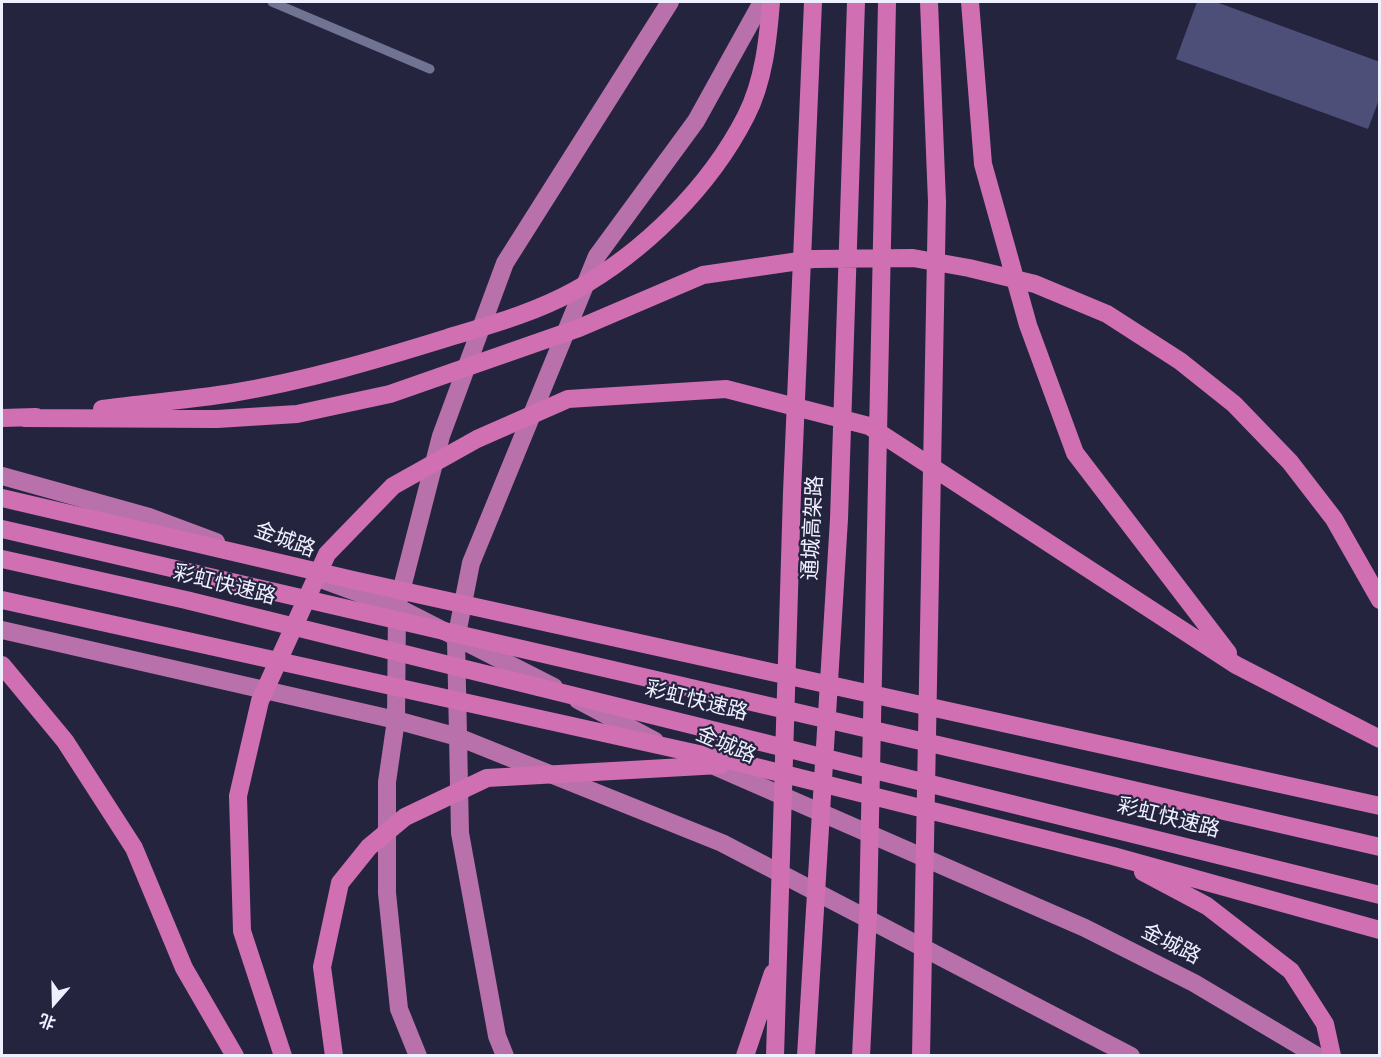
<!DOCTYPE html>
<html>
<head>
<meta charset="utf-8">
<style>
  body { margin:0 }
  #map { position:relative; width:1381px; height:1057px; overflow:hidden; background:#24243f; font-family:Overpass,"Noto Sans SC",sans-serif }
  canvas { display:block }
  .frame { position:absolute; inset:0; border:3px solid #eff0ff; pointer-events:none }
  .north { position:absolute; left:24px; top:973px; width:60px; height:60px; -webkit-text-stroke:4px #24243f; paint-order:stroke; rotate:200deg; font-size:16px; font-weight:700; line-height:24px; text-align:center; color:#eff0ff }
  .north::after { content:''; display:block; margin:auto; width:21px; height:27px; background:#eff0ff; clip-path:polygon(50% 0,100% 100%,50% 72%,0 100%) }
</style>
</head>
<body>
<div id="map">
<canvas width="1381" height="1057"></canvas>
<div class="frame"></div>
<div class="north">北</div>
</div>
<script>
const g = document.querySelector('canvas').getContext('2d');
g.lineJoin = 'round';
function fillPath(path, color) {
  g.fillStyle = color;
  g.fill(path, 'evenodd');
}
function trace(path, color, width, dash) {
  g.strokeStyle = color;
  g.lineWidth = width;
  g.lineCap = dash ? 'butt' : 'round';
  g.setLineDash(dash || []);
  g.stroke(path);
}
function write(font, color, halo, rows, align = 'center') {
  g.font = font + ' Overpass,"Noto Sans SC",sans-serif';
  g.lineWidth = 4.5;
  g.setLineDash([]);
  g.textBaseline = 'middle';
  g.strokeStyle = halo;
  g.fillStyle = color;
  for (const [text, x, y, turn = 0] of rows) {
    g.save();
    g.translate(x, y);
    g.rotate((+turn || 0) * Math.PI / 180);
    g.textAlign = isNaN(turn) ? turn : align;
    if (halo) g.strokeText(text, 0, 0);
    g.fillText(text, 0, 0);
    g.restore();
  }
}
const building = new Path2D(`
  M1197,2h19l164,60v35l-12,32 -192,-70z`);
const service = new Path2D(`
  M272,2l158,67`);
const primary = new Path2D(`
  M2,476l147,41 67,25
  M318,578l79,29 157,80
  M2,630l394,90 62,17 264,106 409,213
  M578,700l77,41
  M705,762l380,166 109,55 123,73
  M418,1056l-19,-47 -12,-116v-111l9,-62 1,-113 44,-171 64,-173 165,-261
  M505,1056l-8,-20 -37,-203 -4,-194 15,-76 126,-307 99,-135 66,-119`);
const trunk = new Path2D(`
  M970,2l13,162 45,161 47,128 153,200
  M102,409c43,-6 87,-9 130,-16 73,-12 144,-33 215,-55 43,-13 87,-25 127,-47 70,-39 136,-104 172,-175 18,-35 22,-77 25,-114
  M2,418l34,-1
  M24,418l193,1 80,-5 93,-20 189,-66 124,-53 110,-16 100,-1 56,10 66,16 72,30 73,47 54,43 56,58 44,57 46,81
  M2,498l351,82 1027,226
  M2,529l1378,318
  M2,559l184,41 1194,295
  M2,600l742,164 369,92 267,74
  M2,665l63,76 69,107 50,120 51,88
  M1143,872l64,34 84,65 34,53 7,32
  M283,1056l-41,-125 -4,-135 22,-95 67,-147 66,-68 84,-47 91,-40 158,-10 143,37 367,239 144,74
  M334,1056l-12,-89 18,-84 29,-36 36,-30 82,-39 233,-13
  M745,1056l28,-83
  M775,1056l17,-563 21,-491
  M806,1056l33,-537 17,-517
  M861,1056l7,-142 19,-912
  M921,1056l16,-854 -8,-200`);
const streetNames = [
  ["通城高架路",815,528,-87],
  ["金城路",284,542,20],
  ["彩虹快速路",224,587,14],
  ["彩虹快速路",696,703,14],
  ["金城路",725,747,23],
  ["彩虹快速路",1168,820,14],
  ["金城路",1170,946,27]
];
fillPath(building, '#4e4f79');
trace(service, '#717393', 9);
trace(primary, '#b871ab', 18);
trace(trunk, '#d070b3', 18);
write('21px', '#eff0ff', '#24243f', streetNames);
</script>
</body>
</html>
